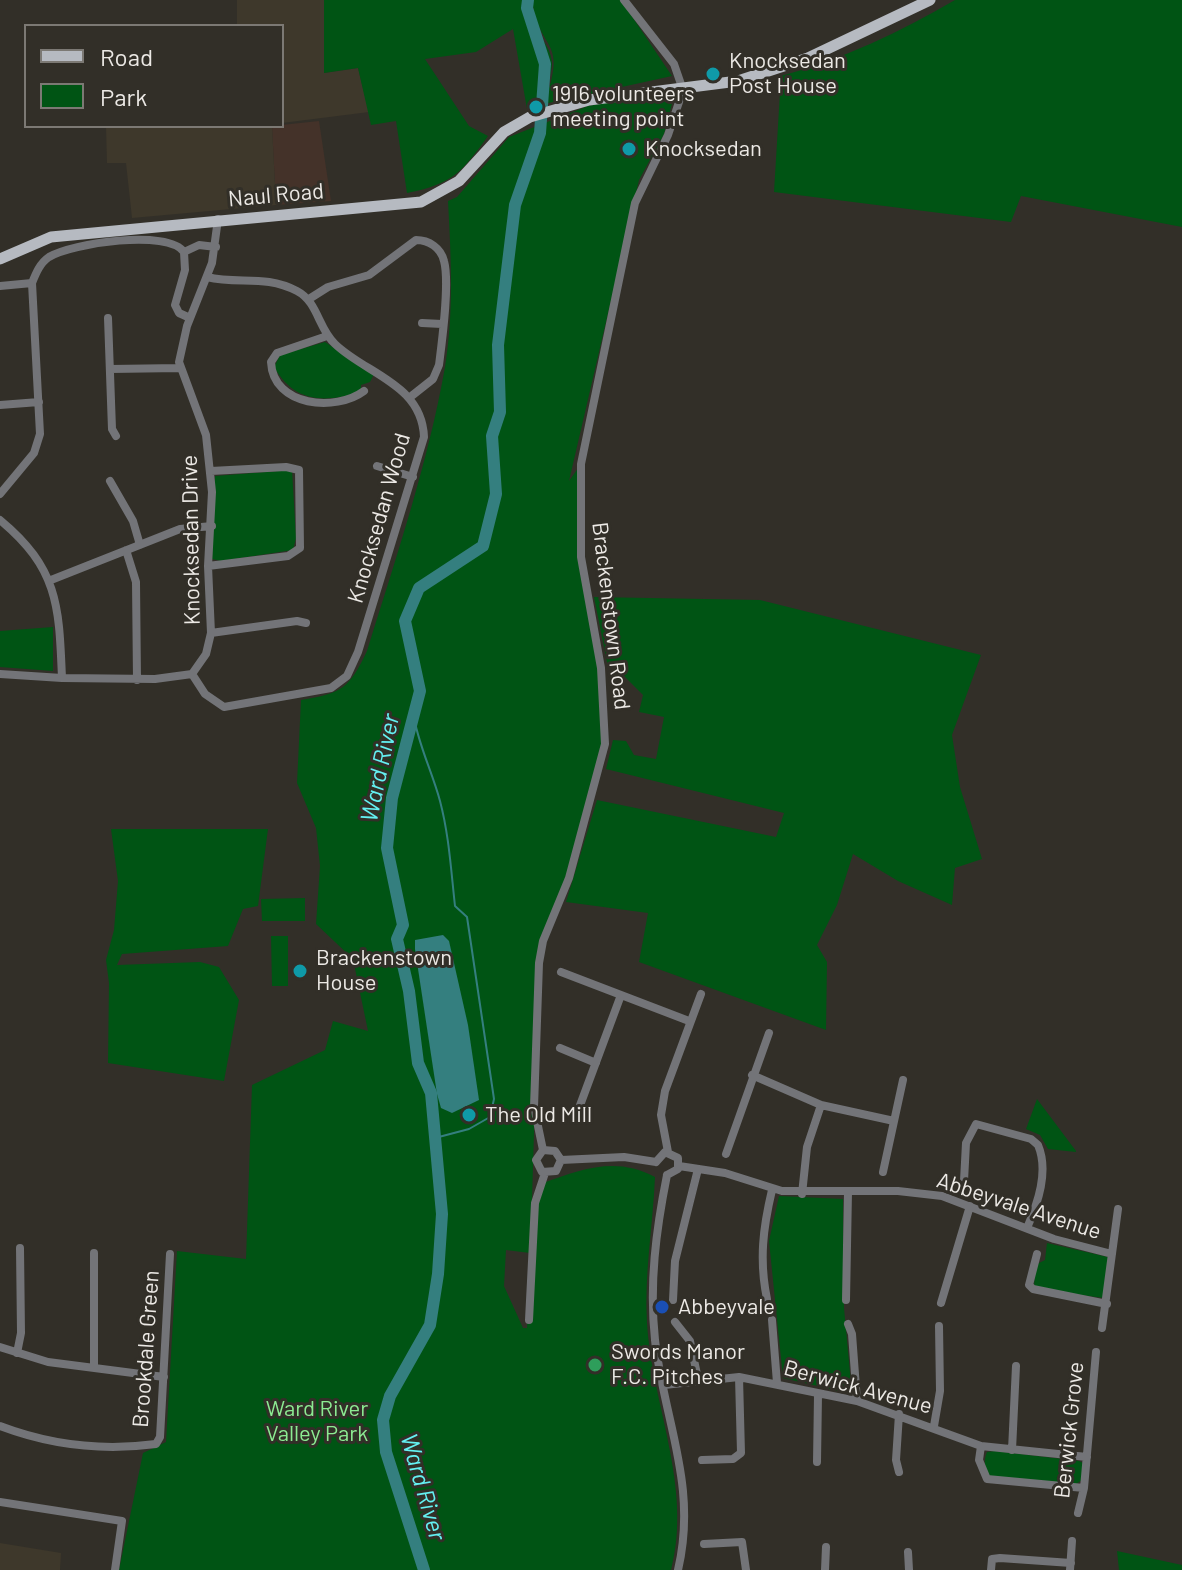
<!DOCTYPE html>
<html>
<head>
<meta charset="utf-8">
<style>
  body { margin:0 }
  #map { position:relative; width:1182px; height:1570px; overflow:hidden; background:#322f28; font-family:Barlow,sans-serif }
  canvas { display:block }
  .legend { position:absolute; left:24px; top:24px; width:260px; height:104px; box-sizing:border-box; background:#322f28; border:2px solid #7c7974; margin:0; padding:10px 14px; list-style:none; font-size:24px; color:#ece9e5 }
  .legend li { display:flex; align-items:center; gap:16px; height:40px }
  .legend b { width:40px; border:2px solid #7c7974 }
</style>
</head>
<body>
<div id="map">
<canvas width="1182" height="1570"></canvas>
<ul class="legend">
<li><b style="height:10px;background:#b6bac1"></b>Road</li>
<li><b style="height:22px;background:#005414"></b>Park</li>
</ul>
</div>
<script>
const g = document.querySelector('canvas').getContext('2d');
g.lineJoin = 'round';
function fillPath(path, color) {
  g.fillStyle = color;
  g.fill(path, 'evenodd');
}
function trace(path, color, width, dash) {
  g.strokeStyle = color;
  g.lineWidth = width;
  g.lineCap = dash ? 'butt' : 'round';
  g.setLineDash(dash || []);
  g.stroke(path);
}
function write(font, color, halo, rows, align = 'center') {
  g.font = font + ' Barlow,sans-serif';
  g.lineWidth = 6;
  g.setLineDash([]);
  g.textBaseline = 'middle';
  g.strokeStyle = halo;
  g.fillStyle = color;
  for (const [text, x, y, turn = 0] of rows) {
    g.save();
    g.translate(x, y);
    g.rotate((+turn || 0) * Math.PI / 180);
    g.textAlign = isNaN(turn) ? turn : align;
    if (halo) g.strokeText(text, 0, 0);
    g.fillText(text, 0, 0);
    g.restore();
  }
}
const commercial = new Path2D(`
  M319,121l12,80 -55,4 -4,-79z`);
const built = new Path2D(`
  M237,0h87v73l34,-5 11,44 -87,11v-97h-45z
  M106,126h166l4,79 -144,13 -6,-55h-19z
  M0,1543l61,10 -1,17h-60z`);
const green = new Path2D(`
  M324,0h203c-6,26 25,39 25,64 0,12 -10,30 -15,42l-10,3 -14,-80 -37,23 -51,7 44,67 19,10c-26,36 -35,48 -81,57l-11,-72 -25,4 -13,-57 -34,5z
  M532,0h89l51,76 -128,28c25,-68 -5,-50 -12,-104z
  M955,0h227v227l-161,-31 -10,26 -237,-30 7,-116c62,-17 119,-44 174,-76z
  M683,90l-10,10 -9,34 -25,46 -70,301 12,-17v89l26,169 -24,106 -40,113 -5,57 -7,235 12,-50c39,-14 73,-27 112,-6 -2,49 -11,97 -8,146 5,82 46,164 24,247h-552l24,-117 23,-11 11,-191 69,8 6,-174 73,-35 8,-29 35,10 -15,-72 -37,-35 4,-58 -4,-38 -19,-45 4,-83c41,-7 48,-11 66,-49 29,-93 61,-188 78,-284 9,-54 6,-111 3,-166l9,-4 52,-60 79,-31zM506,1250l24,3 -3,75h-4l-19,-42z
  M325,342l49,32 -4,8 -9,3v7c-37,11 -66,11 -87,-25l6,-12z
  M292,470l4,68 -3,12 -72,11 -9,-2 3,-83z
  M594,597l166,3 221,55 -29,80 8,52 22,72 -27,9 -3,37 -54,-24 -45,-27 -16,51 -20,40 10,17 -1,68 -187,-68 9,-49 -82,-11 31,-102 179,37 8,-24 -178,-44 7,-29 13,1 8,14 22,4 8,-42 -25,-5 4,-17 -19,-19 -16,-9z
  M53,627v44l-53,-4v-36z
  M111,829h157l-10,77 -15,3 -15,37 -106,8 -5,11 83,-3 19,5 20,33 -15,81 -116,-18 1,-80 -3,-23 8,-30 4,-49z
  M305,898v23h-43l-1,-22z
  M271,936h17v50h-16z
  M1037,1099l39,52v1l-28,-3 -8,-14 -14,-6z
  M779,1196l64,3 1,109 8,86 -69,-16 -14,-137z
  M1047,1243l61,14 -4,41 -70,-9 1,-24 10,-5z
  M995,1451l84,10 4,2 -1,17 -6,4 -87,-8c-4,-9 -6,-14 -2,-24z
  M1117,1551l65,14v5h-63z`);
const water = new Path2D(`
  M443,935l6,6 19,84 11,75 -27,13 -11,-5 -4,-14 -22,-145v-9z`);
const stream = new Path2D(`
  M413,712c4,30 19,59 27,89 9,34 11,69 15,105l12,11 27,182 -4,18 -21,12 -34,9`);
const river = new Path2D(`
  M424,1570l-38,-118 -3,-32 7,-24 40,-71 8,-51 4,-60 -11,-121 -13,-30 -9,-72 -12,-52 6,-14 -16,-77 5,-50 28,-107 -15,-70 14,-33 64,-42 13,-52 -4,-58 8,-24 -2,-67 17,-140 25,-72 5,-69 -18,-56 1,-8`);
const minor = new Path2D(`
  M184,252l1,18 -10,35 4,8 11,5
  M184,252l15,-7 17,2
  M0,286l32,-3
  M309,299l19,-12 41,-12 47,-35c13,0 25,8 28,21 6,22 -2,80 -5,104l-6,14 -24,19
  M108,318l4,111 4,7
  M422,323l20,1
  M327,336l-50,17 -6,9c2,45 65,50 93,29
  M110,369l70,-1
  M0,405l39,-3
  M377,466l36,11
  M110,481l23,40 7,24
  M0,494l34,-41 6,-19 -8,-151c4,-10 8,-20 17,-26 23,-14 119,-28 135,-5
  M0,520c59,49 59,87 62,158l93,1 37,-5
  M126,550l10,32 1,98
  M208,566l80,-10 12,-8 -1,-78 -13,-3 -75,4
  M51,580l129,-51 32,-3
  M211,633l86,-12 9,2
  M0,674l62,4
  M192,674l13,20 19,13 107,-19 16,-12 11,-24 66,-215c-2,-53 -58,-63 -89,-93 -17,-16 -17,-42 -38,-53 -33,-17 -58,-6 -90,-14
  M192,674l14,-20 5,-21 -3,-67 4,-74 -6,-57 -27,-73 8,-36 25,-63 6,-44
  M561,972l128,49
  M560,1048l36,15
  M752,1075l69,30 73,16
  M579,1108l42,-113
  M543,1150l-9,-43 5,-144 4,-22 26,-63 36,-134 -4,-76 -20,-111v-93l54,-261 33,-68 15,-45 -9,-26 -50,-64
  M543,1150l-7,10 6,12 14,-1 5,-11
  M543,1150l12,1 6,9
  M668,1152l-7,-37 4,-24 36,-97
  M726,1154l43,-121
  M561,1160l63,-3 32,5
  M656,1162l9,-10 13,6v11l-11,6
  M679,1166l46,7 57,18h116l44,5 112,43 58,15
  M883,1172l20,-92
  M667,1175c-11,55 -18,109 -12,165 9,81 43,145 23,230
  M964,1181l2,-38 10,-19 55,15 7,6c11,26 0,58 -11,83
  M802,1194l5,-47 14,-42
  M1037,1254l-8,31 4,4 74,15
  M767,1299c-8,-39 -4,-71 5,-109
  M673,1300l2,-39 23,-92
  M846,1300l2,-108
  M941,1303l29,-97
  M529,1320l6,-117 10,-30
  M772,1320l5,63
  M675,1322l15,19 8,38
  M848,1324l4,10 5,67
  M1102,1328l16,-119
  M0,1347l48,15 116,15
  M17,1353l4,-20 -1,-85
  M94,1366v-113
  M664,1385l75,-8 118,24 124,45 106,11
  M0,1426c50,19 103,25 156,18l4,-7 10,-183
  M934,1426l6,-35 -1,-65
  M981,1446l-2,14 8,19 97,9
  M1012,1450l4,-84
  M702,1460l31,-1 8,-6 -2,-76
  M817,1462l1,-67
  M899,1472l-3,-12 3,-46
  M0,1502l122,19 -7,49
  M1078,1513l6,-25 12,-136
  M704,1544l38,-2 4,28
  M908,1552l1,18
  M825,1570l1,-23
  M991,1570l1,-11 8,-1 71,5
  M1070,1570l2,-29`);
const major = new Path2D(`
  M0,259l51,-22 370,-35 38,-21 45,-49 26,-15 59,-17 149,-19 70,-23 122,-58`);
const markers = [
  [713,74,8,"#0f9aa8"],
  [536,107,8,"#0f9aa8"],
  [629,149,8,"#0f9aa8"],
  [300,971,8,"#0f9aa8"],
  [469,1115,8,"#0f9aa8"],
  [662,1307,8,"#1a4fb4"],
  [595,1365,8,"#2e9e5b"]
];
const poiNames = [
  ["Knocksedan",729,61],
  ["Post House",729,86],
  ["1916 volunteers",552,94],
  ["meeting point",552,119],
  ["Knocksedan",645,149],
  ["Brackenstown",316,958],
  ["House",316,983],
  ["The Old Mill",485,1115],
  ["Abbeyvale",678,1307],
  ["Swords Manor",611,1352],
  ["F.C. Pitches",611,1377]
];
const streetNames = [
  ["Naul Road",276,195,-5],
  ["Knocksedan Wood",379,518,-74],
  ["Knocksedan Drive",191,540,-91],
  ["Brackenstown Road",611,616,83],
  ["Abbeyvale Avenue",1019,1206,18],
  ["Brookdale Green",146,1349,-86],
  ["Berwick Avenue",858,1387,15],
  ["Berwick Grove",1069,1430,-84]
];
const parkNames = [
  ["Ward River",317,1409],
  ["Valley Park",317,1434]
];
const waterNames = [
  ["Ward River",380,768,-78],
  ["Ward River",423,1487,74]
];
fillPath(commercial, '#443229');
fillPath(built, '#3e382b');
fillPath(green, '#005414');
fillPath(water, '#347f7f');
trace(stream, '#347f7f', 2);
trace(river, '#347f7f', 12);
trace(minor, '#737478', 8);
trace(major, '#b6bac1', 11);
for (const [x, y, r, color] of markers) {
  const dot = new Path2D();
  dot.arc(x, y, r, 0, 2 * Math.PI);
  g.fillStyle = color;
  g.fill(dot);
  trace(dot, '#322f28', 3);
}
write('22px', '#ece9e5', '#322f28', poiNames, 'left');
write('22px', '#ece9e5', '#322f28', streetNames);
write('22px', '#8ceb92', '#322f28', parkNames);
write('italic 24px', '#64f1f2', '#322f28', waterNames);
</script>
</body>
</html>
